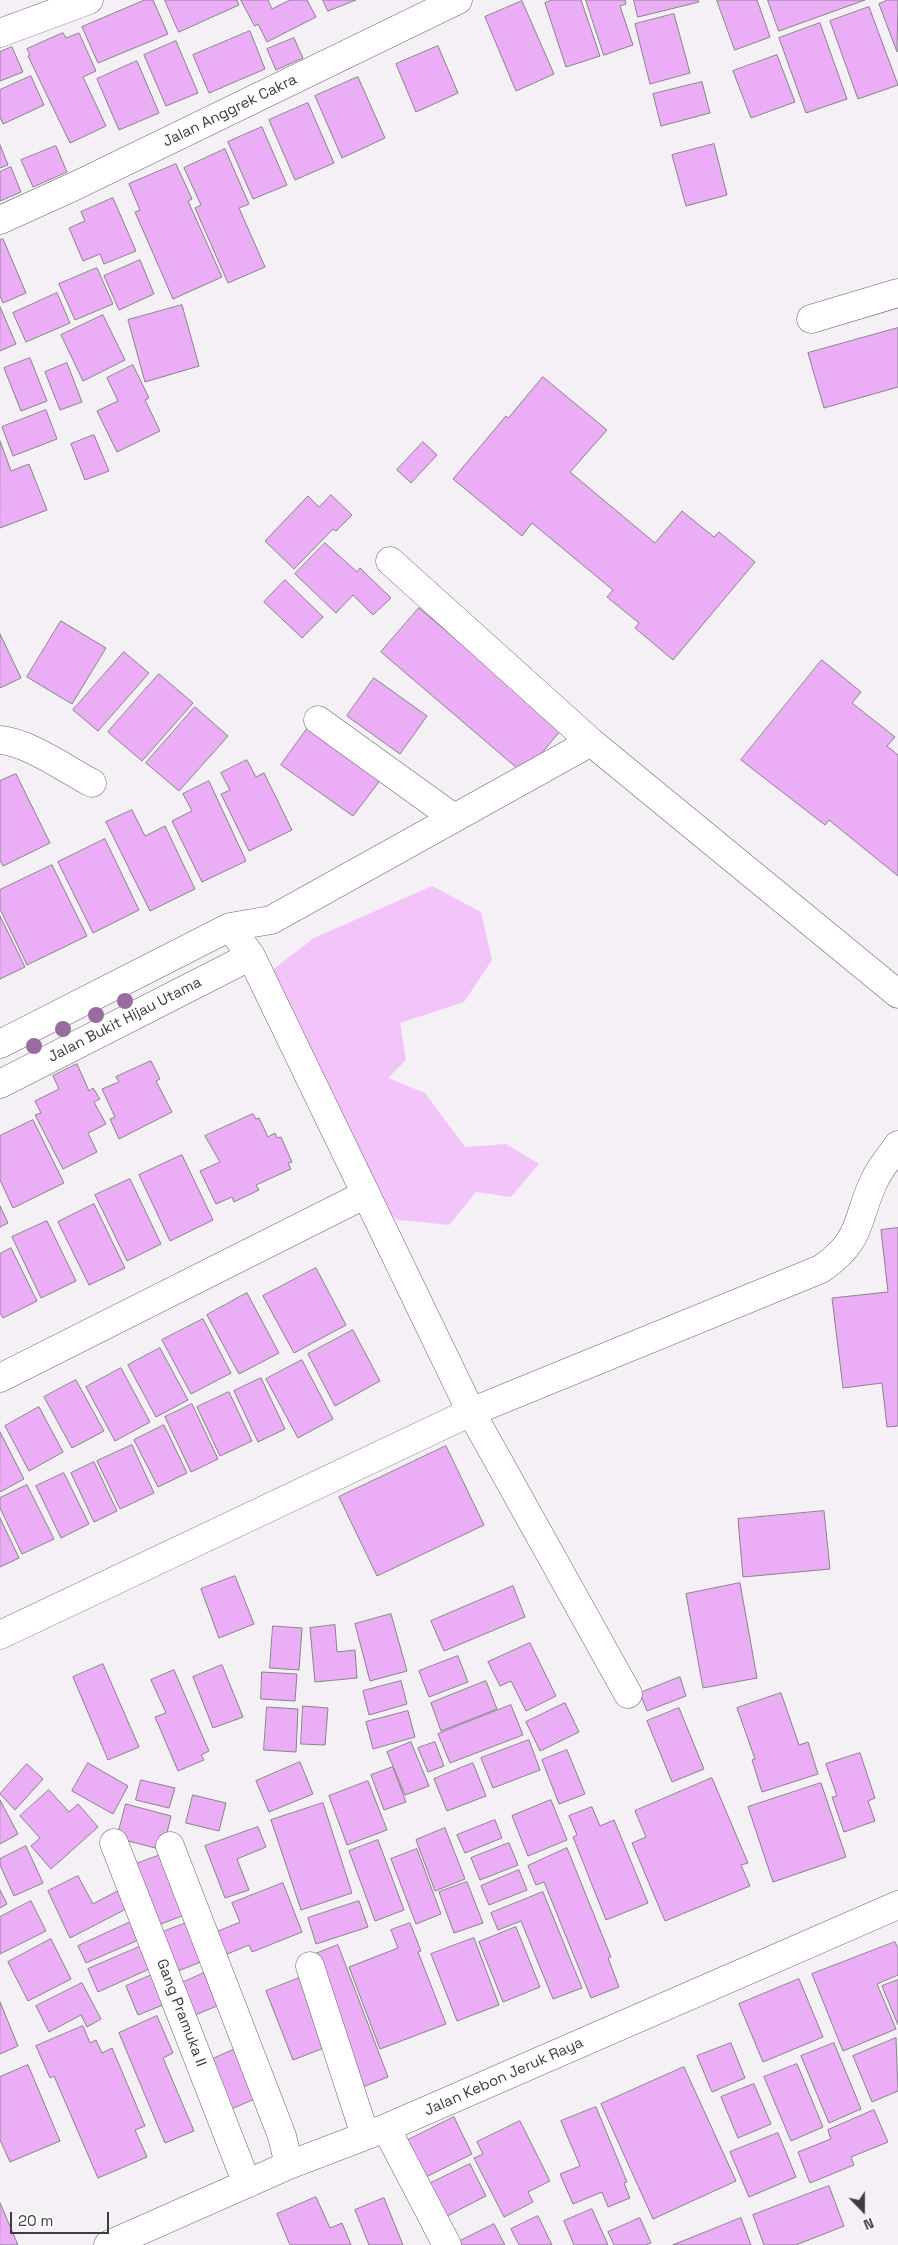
<!DOCTYPE html>
<html>
<head>
<meta charset="utf-8">
<style>
  body { margin:0 }
  #map { position:relative; width:898px; height:2245px; overflow:hidden; background:#f4f0f5; font-family:"Space Grotesk",sans-serif }
  canvas { display:block }
  .north { position:absolute; left:838px; top:2185px; width:50px; height:50px; -webkit-text-stroke:4px #fff; paint-order:stroke; rotate:158deg; font-size:14px; font-weight:700; line-height:20px; text-align:center; color:#3e3c3e }
  .north::after { content:''; display:block; margin:auto; width:18px; height:22px; background:#3e3c3e; clip-path:polygon(50% 0,100% 100%,50% 72%,0 100%) }
  .scale { position:absolute; left:10px; top:2212px; width:99px; height:22px; box-sizing:border-box; border:2px solid #3e3c3e; border-top:0; padding-left:6px; font-size:15px; line-height:18px; white-space:nowrap; color:#3e3c3e; -webkit-text-stroke:4px #fff; paint-order:stroke }
</style>
</head>
<body>
<div id="map">
<canvas width="898" height="2245"></canvas>
<div class="north">N</div>
<div class="scale">20 m</div>
</div>
<script>
const g = document.querySelector('canvas').getContext('2d');
g.lineJoin = 'round';
function fillPath(path, color) {
  g.fillStyle = color;
  g.fill(path, 'evenodd');
}
function trace(path, color, width, dash) {
  g.strokeStyle = color;
  g.lineWidth = width;
  g.lineCap = dash ? 'butt' : 'round';
  g.setLineDash(dash || []);
  g.stroke(path);
}
function write(font, color, halo, rows, align = 'center') {
  g.font = font + ' "Space Grotesk",sans-serif';
  g.lineWidth = 4;
  g.setLineDash([]);
  g.textBaseline = 'middle';
  g.strokeStyle = halo;
  g.fillStyle = color;
  for (const [text, x, y, turn = 0] of rows) {
    g.save();
    g.translate(x, y);
    g.rotate((+turn || 0) * Math.PI / 180);
    g.textAlign = isNaN(turn) ? turn : align;
    if (halo) g.strokeText(text, 0, 0);
    g.fillText(text, 0, 0);
    g.restore();
  }
}
const green = new Path2D(`
  M432,886l49,26 11,48 -28,42 -64,21 6,37 -18,18 37,15 40,54 41,-3 33,20 -28,33 -35,-5 -27,33 -50,-5 -23,-12 -105,-237 43,-33z`);
const building = new Path2D(`
  M145,0h8l15,34 -70,29 -16,-36z
  M165,0h72l2,5 -60,27z
  M241,0h27l4,9 18,-9h17l9,17 -49,25 -9,-18 -3,2z
  M323,0h33l-28,11z
  M552,0h29l19,56 -34,11 -21,-64z
  M586,0h39l1,4 -6,2 13,39 -29,10z
  M634,0h64l1,2 -61,15z
  M717,0h40l13,37 -35,13z
  M768,0h97l-86,31z
  M888,0h10l-1,52 -18,-48z
  M522,1l32,73 -38,17 -31,-74z
  M869,7l29,78 -40,14 -28,-78z
  M674,14l16,59 -40,11 -15,-60z
  M820,23l27,76 -41,14 -27,-75z
  M250,31l15,38 -56,24 -16,-38z
  M63,33l3,5 13,-5 17,38 -13,6 23,49 -36,17 -42,-87 2,-1 -3,-6z
  M294,38l9,20 -27,12 -9,-21z
  M176,41l22,52 -32,13 -22,-51z
  M438,46l20,47 -42,19 -20,-48z
  M12,47l11,25 -23,9v-29z
  M777,55l18,47 -44,16 -18,-47z
  M137,61l22,52 -40,17 -22,-51z
  M31,76l13,29 -41,19 -3,-7v-27z
  M358,77l27,61 -43,20 -27,-62z
  M702,82l8,31 -49,13 -8,-32z
  M308,103l26,60 -39,17 -26,-60z
  M262,127l25,58 -34,14 -25,-57z
  M714,144l13,51 -41,11 -14,-51z
  M0,145l8,20 -8,3z
  M56,146l11,26 -34,15 -12,-27z
  M225,149l24,55 -10,4 26,59 -37,16 -33,-75 6,-3 -17,-37z
  M176,164l16,35 -4,2 34,76 -49,22 -38,-87 5,-2 -11,-26z
  M11,167l10,25 -21,9v-29z
  M113,198l23,53 -32,13 -4,-10 -17,7 -14,-33 16,-7 -4,-9z
  M3,239l23,54 -23,10 -3,-7v-56z
  M140,260l14,34 -35,16 -15,-34z
  M97,268l16,36 -38,16 -16,-36z
  M57,293l13,30 -44,19 -13,-29z
  M182,305l17,61 -54,16 -17,-62z
  M0,307l16,37 -16,7z
  M103,315l22,45 -42,21 -22,-46z
  M898,328v59l-74,21 -16,-55z
  M30,358l17,43 -26,10 -17,-43z
  M67,363l15,39 -22,8 -15,-38z
  M133,365l16,33 -4,2 15,31 -43,21 -20,-41 21,-10 -11,-23z
  M543,377l64,53 -37,42 85,71 27,-32 32,26 5,-5 36,30 -82,98 -38,-32 4,-5 -32,-26 6,-7 -81,-67 -10,13 -69,-57 53,-63 2,2z
  M46,410l11,29 -44,17 -11,-29z
  M94,435l15,36 -24,9 -14,-36z
  M0,441l11,30 18,-7 18,46 -47,18z
  M423,442l14,13 -26,28 -14,-13z
  M331,495l21,20 -16,16 -3,-2 -39,40 -29,-28 43,-45 11,11z
  M325,543l32,29 3,-4 31,30 -18,17 -20,-20 -17,18 -41,-39z
  M285,580l38,37 -21,21 -38,-36z
  M419,608l143,121 -38,45 -143,-122z
  M61,621l45,27 -34,56 -45,-27z
  M0,634l21,44 -21,10z
  M124,652l25,21 -51,58 -25,-21z
  M822,660l39,32 -9,11 43,34 -8,9 11,9v121l-69,-56 -4,5 -84,-65z
  M159,674l34,29 -51,58 -34,-29z
  M374,678l53,38 -27,38 -53,-38z
  M195,707l33,29 -49,55 -33,-28z
  M312,722l73,52 -32,42 -72,-51z
  M247,760l9,17 8,-4 28,57 -43,21 -28,-57 9,-4 -9,-17z
  M16,774l34,69 -47,23 -3,-6v-79z
  M209,781l37,80 -44,21 -30,-61 20,-10 -9,-17z
  M132,810l13,26 20,-10 30,63 -45,22 -44,-89z
  M105,839l34,71 -46,23 -35,-71z
  M52,865l35,71 -60,29 -27,-56v-19z
  M0,916l25,51 -25,12z
  M151,1061l9,18 -4,2 16,31 -53,27 -9,-20 5,-2 -13,-28 17,-7 -3,-5z
  M77,1064l12,27 4,-3 7,11 -6,3 12,22 -18,9 9,19 -34,17 -28,-54 6,-2 -6,-12 24,-12 -6,-13z
  M253,1114l3,5 3,-1 9,19 7,-4 2,5 4,-1 11,25 -4,1 3,6 -35,16 3,5 -25,12 -2,-5 -16,7 -16,-33 20,-9 -15,-26z
  M33,1120l31,63 -51,25 -13,-28v-44z
  M182,1155l31,65 -43,21 -31,-66z
  M130,1179l31,65 -34,17 -32,-66z
  M94,1204l31,64 -36,17 -31,-63z
  M0,1206l8,17 -8,4z
  M47,1221l29,60 -35,17 -29,-61z
  M898,1228v198l-11,1 -5,-44 -39,5 -11,-90 56,-6 -7,-62z
  M11,1248l26,53 -34,17 -3,-5v-59z
  M316,1268l30,57 -52,28 -31,-57z
  M247,1293l32,60 -40,21 -32,-59z
  M203,1319l28,54 -40,21 -29,-54z
  M353,1330l27,51 -45,25 -27,-52z
  M160,1348l28,52 -32,17 -28,-52z
  M302,1360l31,59 -35,19 -32,-59z
  M121,1368l29,54 -35,19 -29,-54z
  M261,1378l24,51 -27,13 -24,-51z
  M76,1380l28,51 -32,17 -28,-51z
  M229,1392l23,49 -32,15 -23,-49z
  M192,1404l26,55 -27,13 -26,-55z
  M39,1407l24,45 -34,19 -24,-45z
  M164,1425l23,48 -29,14 -24,-47z
  M0,1432l24,47 -24,13z
  M132,1445l22,48 -34,16 -23,-48z
  M446,1446l38,79 -107,51 -38,-79z
  M94,1462l23,49 -23,11 -23,-49z
  M64,1473l25,51 -28,14 -25,-52z
  M27,1485l27,54 -32,15 -22,-46v-10z
  M824,1511l6,58 -87,8 -5,-58z
  M0,1518l19,40 -19,9z
  M235,1576l19,48 -35,14 -18,-49z
  M740,1583l17,95 -54,10 -17,-94z
  M513,1586l12,31 -81,34 -13,-30z
  M391,1614l16,57 -37,10 -15,-57z
  M335,1625l2,27 18,-2 2,28 -42,4 -5,-54z
  M273,1626l29,2 -3,42 -29,-2z
  M530,1643l26,53 -30,15 -15,-30 -11,5 -12,-24z
  M458,1656l10,26 -39,15 -10,-26z
  M103,1664l36,83 -31,13 -35,-83z
  M222,1665l21,52 -30,11 -20,-51z
  M174,1670l35,81 -8,4 3,5 -26,11 -23,-54 11,-4 -15,-33z
  M262,1672l35,2 -2,27 -34,-2z
  M680,1677l6,19 -39,15 -7,-18z
  M401,1681l6,23 -38,11 -6,-24z
  M486,1681l11,28 -56,22 -10,-28z
  M781,1693l18,52 9,-3 10,32 -56,18 -10,-32 3,-1 -18,-51z
  M565,1703l14,29 -39,19 -14,-29z
  M511,1705l12,30 -73,28 -12,-29z
  M303,1706l25,2 -3,37 -24,-1z
  M267,1707l31,2 -2,43 -32,-2z
  M679,1708l25,61 -32,13 -25,-61z
  M408,1711l7,26 -42,12 -7,-27z
  M529,1740l11,30 -47,18 -12,-30z
  M411,1742l18,44 -24,9 -18,-43z
  M435,1742l9,24 -16,6 -10,-24z
  M567,1750l18,44 -26,10 -17,-44z
  M860,1753l15,45 -7,3 7,20 -31,11 -12,-35 5,-1 -11,-32z
  M300,1762l13,32 -44,18 -13,-31z
  M88,1763l40,23 -15,28 -41,-23z
  M473,1763l13,33 -39,15 -13,-32z
  M27,1764l16,15 -28,31 -15,-16z
  M393,1767l13,35 -22,8 -13,-35z
  M712,1778l36,85 -7,2 9,21 -85,35 -33,-78 14,-6 -11,-26z
  M141,1780l34,8 -6,20 -33,-8z
  M368,1781l19,49 -40,15 -18,-49z
  M821,1783l25,74 -73,25 -25,-75z
  M49,1790l20,22 9,-8 20,23 -47,42 -20,-23 9,-8 -20,-22z
  M193,1795l33,8 -7,28 -33,-8z
  M0,1800l18,34 -18,10z
  M551,1800l16,40 -39,16 -16,-40z
  M323,1803l29,90 -51,17 -30,-90z
  M126,1804l45,12 -8,34 -46,-12z
  M592,1807l8,19 14,-6 34,83 -42,17 -33,-83 4,-2 -8,-19z
  M495,1820l7,18 -37,15 -8,-18z
  M258,1827l8,20 -29,12 12,31 -24,8 -20,-52z
  M445,1828l20,51 -30,12 -19,-51z
  M378,1840l26,70 -29,11 -26,-70z
  M509,1843l9,22 -38,15 -9,-22z
  M26,1846l17,37 -29,13 -14,-31v-6z
  M567,1848l44,109 -3,1 11,29 -28,11 -47,-116 -8,3 -8,-19z
  M417,1849l24,65 -25,10 -25,-65z
  M163,1854l24,60 -31,12 -23,-61z
  M519,1870l8,20 -38,15 -8,-19z
  M78,1876l15,28 28,-15 9,18 -60,31 -22,-47z
  M467,1882l16,41 -29,10 -15,-41z
  M283,1883l19,49 -50,20 -3,-7 -29,12 -9,-23 29,-12 -8,-19z
  M0,1890l7,14 -7,4z
  M543,1892l39,96 -29,11 -32,-78 -23,9 -7,-17z
  M31,1901l15,30 -46,23v-37z
  M359,1901l9,26 -52,17 -8,-26z
  M135,1920l8,18 -57,25 -8,-17z
  M191,1921l15,39 -36,14 -15,-39z
  M410,1923l11,28 -3,1 28,72 -66,25 -31,-82 49,-19 -7,-18z
  M516,1927l24,60 -37,15 -24,-60z
  M474,1938l25,67 -42,16 -26,-67z
  M51,1939l20,40 -43,22 -20,-39z
  M895,1942l3,6v27l-21,9 19,45 -53,22 -31,-77z
  M146,1944l10,22 -58,26 -10,-23z
  M338,1945l50,132 -28,11 -50,-132z
  M161,1971l12,30 -35,14 -12,-29z
  M204,1973l13,33 -27,11 -13,-32z
  M302,1977l27,69 -36,14 -27,-69z
  M799,1979l24,58 -60,25 -24,-58z
  M898,1980v45l-16,-39z
  M82,1983l19,36 -14,8 -6,-12 -32,17 -13,-26z
  M0,2002l18,44 -18,8z
  M157,2016l16,37 -10,5 31,73 -29,12 -46,-110z
  M83,2026l7,17 6,-3 6,13 10,-5 33,78 -10,4 12,27 -49,21 -44,-102 -4,2 -14,-32z
  M896,2038l2,53 -26,11 -19,-46z
  M731,2043l14,35 -33,14 -15,-36z
  M834,2043l27,66 -32,14 -28,-67z
  M235,2049l22,49 -28,12 -21,-49z
  M797,2064l26,63 -32,14 -27,-64z
  M28,2065l32,76 -50,21 -10,-22v-63z
  M684,2067l52,114 -83,38 -52,-115z
  M754,2084l17,40 -33,14 -17,-41z
  M596,2107l31,75 -3,1 6,15 -22,9 -6,-15 -29,12 -13,-30 20,-8 -19,-45z
  M874,2110l14,32 -37,15 3,8 -44,18 -12,-31 33,-13 -3,-9z
  M454,2117l18,37 -50,25 -18,-37z
  M520,2121l30,60 -22,11 5,10 -29,15 -30,-59 9,-4 -6,-12z
  M778,2133l18,44 -47,20 -19,-45z
  M470,2164l16,32 -43,22 -16,-33z
  M829,2186l15,40 -48,19h-32l-11,-30z
  M316,2197l14,31 12,-5 9,22h-61l-13,-31z
  M384,2198l19,47h-34l-14,-35z
  M0,2203l18,42h-18z
  M592,2209l16,36h-34l-10,-24z
  M538,2216l14,29h-33l-8,-16z
  M640,2218l11,25 -5,2h-32l-6,-13z
  M741,2218l10,27h-78z
  M494,2224l11,21h-51v-1z`);
const minor = new Path2D(`
  M0,33l89,-33
  M0,220l75,-34 383,-186
  M811,319l87,-26
  M390,561l201,181 307,252
  M318,720l136,98
  M0,740c28,2 67,30 92,43
  M230,927l21,29 220,456 157,282
  M0,1044l230,-117 41,-7 320,-178
  M0,1084l251,-128
  M0,1378l366,-184
  M0,1635l471,-223 350,-143c44,-30 34,-51 55,-92 6,-11 15,-22 22,-32
  M114,1843l133,341
  M170,1846l112,290 7,29
  M310,1966l55,169
  M386,2128l61,117
  M108,2245l181,-80 97,-37 512,-223`);
const trees = [
  [125,1001],
  [96,1015],
  [63,1029],
  [34,1046]
];
const streetNames = [
  ["Jalan Anggrek Cakra",230,111,-26],
  ["Jalan Bukit Hijau Utama",125,1020,-27],
  ["Gang Pramuka II",181,2013,69],
  ["Jalan Kebon Jeruk Raya",504,2077,-24]
];
fillPath(green, '#f2c4fa');
fillPath(building, '#ebaef6');
trace(building, '#878388', 1);
trace(minor, '#69666a', 29);
trace(minor, '#fff', 28);
g.fillStyle = '#996ca0';
for (const [x, y] of trees) {
  g.beginPath();
  g.arc(x, y, 8, 0, 2 * Math.PI);
  g.fill();
}
write('15px', '#3e3c3e', '#fff', streetNames);
</script>
</body>
</html>
